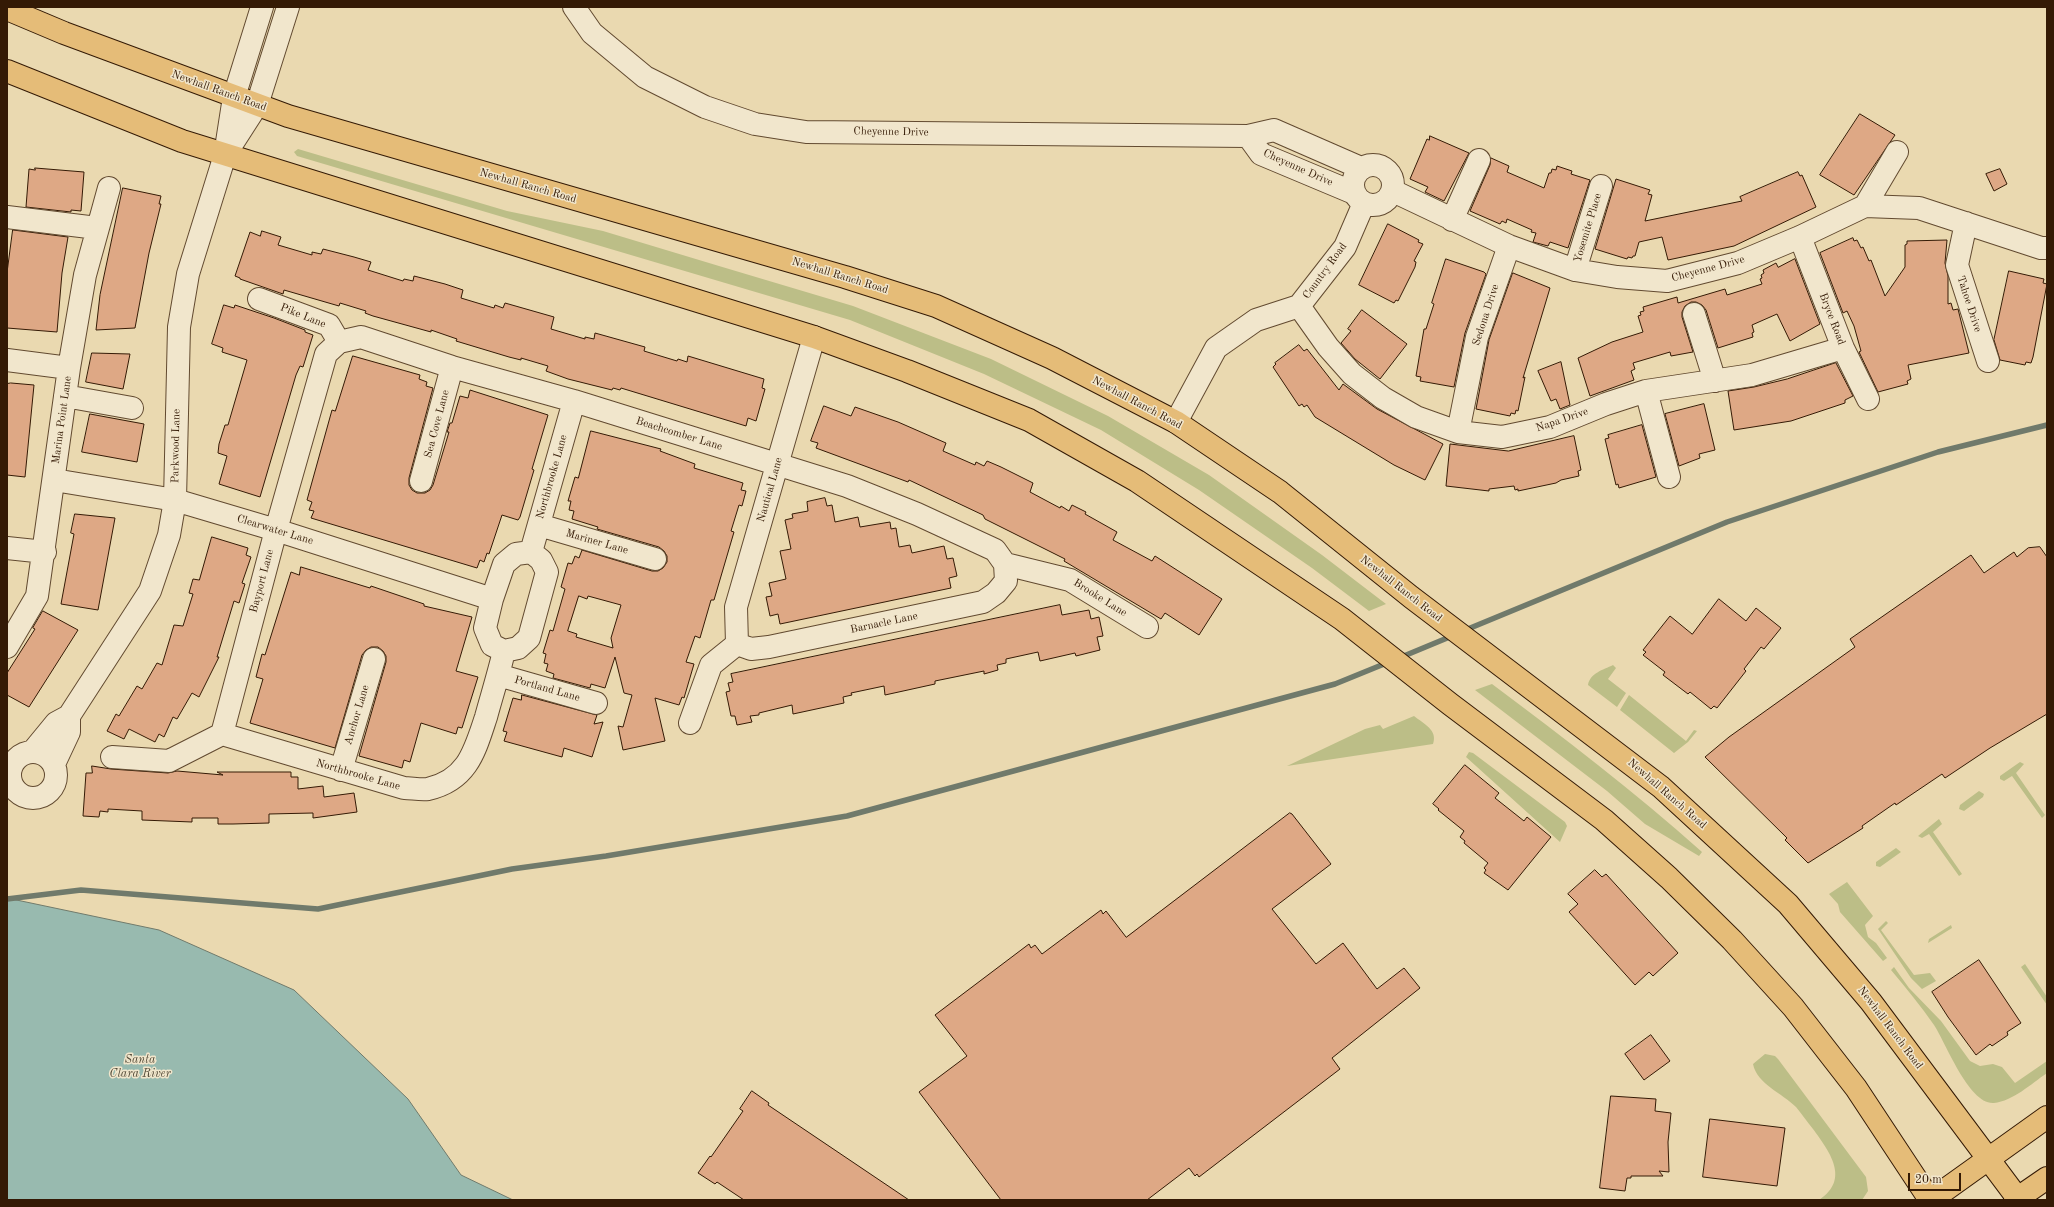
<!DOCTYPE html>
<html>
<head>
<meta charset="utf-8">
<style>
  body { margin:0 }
  #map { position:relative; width:2054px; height:1207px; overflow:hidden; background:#ead9b0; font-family:"Old Standard TT",serif }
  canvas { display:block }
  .frame { position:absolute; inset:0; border:8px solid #341a05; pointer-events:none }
  .scale { position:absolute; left:1908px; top:1173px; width:53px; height:18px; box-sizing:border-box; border:2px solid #341a05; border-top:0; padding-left:5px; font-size:12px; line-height:14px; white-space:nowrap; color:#341a05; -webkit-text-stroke:3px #f1e6cc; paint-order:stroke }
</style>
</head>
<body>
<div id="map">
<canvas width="2054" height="1207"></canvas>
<div class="frame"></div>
<div class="scale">20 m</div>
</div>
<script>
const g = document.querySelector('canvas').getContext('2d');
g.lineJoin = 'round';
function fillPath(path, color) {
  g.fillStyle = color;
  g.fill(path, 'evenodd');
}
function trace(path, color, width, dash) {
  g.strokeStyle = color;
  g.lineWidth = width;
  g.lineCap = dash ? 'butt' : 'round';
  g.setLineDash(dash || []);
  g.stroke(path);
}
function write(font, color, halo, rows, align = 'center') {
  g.font = font + ' "Old Standard TT",serif';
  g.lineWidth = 3;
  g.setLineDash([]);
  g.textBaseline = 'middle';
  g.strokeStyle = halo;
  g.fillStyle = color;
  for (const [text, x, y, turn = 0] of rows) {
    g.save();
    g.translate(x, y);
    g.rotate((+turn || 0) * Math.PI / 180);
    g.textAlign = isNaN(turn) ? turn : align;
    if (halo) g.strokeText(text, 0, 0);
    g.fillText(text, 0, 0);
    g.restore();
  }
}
const green = new Path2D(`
  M298,149l209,62 96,20 116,35 134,40 138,53 117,57 101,59 113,80 64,49 -17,7 -57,-43 -113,-78 -98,-60 -117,-56 -134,-54 -553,-164 -3,-4z
  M1613,665l3,3 -8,11 18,14 -9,14 -29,-22c2,-12 15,-15 25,-20z
  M1492,684c72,54 143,108 210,168l-3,4 -54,-32 -38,-33 -132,-101z
  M1629,695l57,46 8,-11 3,1 -9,11 -14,11 -54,-43z
  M1414,716c10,8 24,14 19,28l-146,22 78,-37 15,-4 3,4z
  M1469,752l4,1 92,69 2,4 -7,16 -94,-85z
  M2020,762l4,2 -8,9 29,42 -3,3 -30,-42 -8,5 -4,-2v-3z
  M1979,791l5,3 -1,3 -19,14 -5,-2 1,-4z
  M1939,819l3,5 -9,8 29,42 -3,2 -30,-42 -7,4 -4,-2z
  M1896,848l5,4 -21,15 -4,-1v-4z
  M1847,882l26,34 -8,9 3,12 8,6 11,15 -4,3 -43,-49 -2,-8 -9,-10z
  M1886,921l2,2 -7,7 33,45 16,-2 6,8 -14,8 -11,-11 -33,-49z
  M1951,925l1,3 -24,15 1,-4z
  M2025,964l22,33v8l-26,-38z
  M1894,967l15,21 32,33 29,40 10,5 13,-2 9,3 13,16 32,-22v12c-16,11 -34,28 -53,30 -25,2 -48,-60 -60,-78 -13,-19 -28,-37 -43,-55z
  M1765,1054l10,2 3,3 88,118 2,14 -6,9h-43c32,-21 10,-49 -6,-71 -6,-7 -11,-15 -17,-22 -14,-14 -39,-23 -43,-43z`);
const water = new Path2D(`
  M7,898l152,32 135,60 114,109 53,76 52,25h-506z`);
const stream = new Path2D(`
  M1463,631l264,-109 211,-70 109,-27
  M1399,658l53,-22
  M7,899l74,-9 237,19 194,-40 94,-13 241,-40 488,-132 54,-22`);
const building = new Path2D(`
  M1860,114l35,21 -41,60 -34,-20z
  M1430,136l39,17 -25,48 -19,-9 3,-5 -18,-8 17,-40 2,1z
  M1491,158l18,8 -2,6 37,16 5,-15h2l1,-4 4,1 1,-4 15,5 -1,3 19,6 -22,68 -18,-6 -2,4 -15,-4 3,-9 -5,-1 1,-2 -25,-11 -1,4 -4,-2 -2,3 -30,-13 20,-46z
  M35,168l49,4 -3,39 -10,-1v2l-45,-5 3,-38 6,1z
  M2000,169l7,15 -13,7 -8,-17z
  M1798,172l2,4 2,-1 14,32 -82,39 -66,14 -6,-23 -23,5 -4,14h-2l-1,2 -4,-1 -1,2 -32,-10 21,-70 34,11 -2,4 4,1 -7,26 97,-20 -2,-4z
  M123,188l38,8 -2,8h2l-12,49 -14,75 -39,2 4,-35z
  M1388,224l31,16 -1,2 5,2 -9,17 2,1 -1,5 -17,34 -2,-1 -2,3 -35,-18z
  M13,230l55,7 -6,36 -5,59 -50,-4v-55z
  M262,231l19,6 -3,8 34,10v-3l9,2 2,-5 31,8 17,5 -3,8 35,11 1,-2 9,2 1,-5 31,8 18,6 -2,8 33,10 1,-3 8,3 2,-5 49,14 -3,12 34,10v-2l9,2 1,-6 50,14 -1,4 33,10 1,-2 9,3 1,-6 76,23 -2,9 3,1 -9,32 -8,-3 -2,8 -125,-38 -1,2 -7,-2 -1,2 -44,-11 -22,-8 2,-5 -27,-8v2l-12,-3 -53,-16 1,-2 -26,-9v2l-58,-16 -8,-3 1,-2 -26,-8 -1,3 -55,-16 -1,4 -43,-15v-1l-5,-2 15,-44 10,4z
  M1853,238l1,3 3,-1 4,8 2,-1 6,14 2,-1 14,36 20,-29v-22l2,-1v-3l40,-1 -2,23 3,13v28l3,-1 2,7 5,-1 11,44 -61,12 3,14 -4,2 1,3 -30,8 -19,-40 2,-1 -7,-25 -7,-15 -4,2 -23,-60z
  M1446,259l38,13 2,2 -21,59 -11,54 -34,-6 1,-4 -5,-1 8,-47h2l8,-25 -2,-1z
  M1795,259l25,65 -30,17 -13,-27 -25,11 2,7 -2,1 1,4 -35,11 -12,-38 -4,-5 -6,-3h-5l-6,4 -3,6v5l11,35 -22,4 -1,-4 -37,11 2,6 -4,2 3,9 -44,16 -12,-38 34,-16 31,-10 -5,-16 3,-1 -1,-3 4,-1 -1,-4 34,-10 1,6 47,-14 2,6 35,-11 -2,-5 2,-1 -1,-3 3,-2 -1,-3 13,-7 2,4z
  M2009,271l35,8 -1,4 4,1 -14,73 -2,6 -5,-1 -1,3 -25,-5 -6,-20z
  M1513,273l37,15 -27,90 2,-1 -7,34 -2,-1 -1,4 -4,-1 -1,3 -34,-7 13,-69z
  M224,305l10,3 1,-3 39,13 31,12v2l8,3 -10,32 -3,-1 -4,9 -36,122 -41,-13 8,-28 -9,-3 1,-9 6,-19h3l19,-65 -25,-8 1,-4 -11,-4z
  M1362,310l45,34 -27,35 -25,-20 -14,-16 10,-12 -3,-2z
  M1299,345l5,6 3,-2 32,41 4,-6 34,25 66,35 -18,36 -31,-15 -79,-48 -8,-12 -3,2 -2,-3 -3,2 -26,-39 3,-3 -1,-1z
  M92,353l38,1 -7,35 -37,-7z
  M353,356l67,19 -1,4 8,3 -1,4 7,2 -24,90v7l3,5 5,3h8l5,-3 3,-5 16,-53h-2l3,-9h2l8,-27 8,2 2,-8 78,25 -16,54 2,1 -14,47 -2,3 -16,-5 -13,39 -2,-1 -3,9 -4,-2 -3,8 -166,-50 3,-7 -5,-1 3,-8 -5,-2 25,-90 3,1z
  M1561,362l9,43 -10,4 -4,-10 -5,2 -13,-30z
  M1836,363l17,33 -8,4v3l-54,18 -57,9 -6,-39 26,-4 33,-8z
  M11,383l23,2 -9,92 -18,-2v-91z
  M1704,404l11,46 -16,4 1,4 -21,8 -14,-52z
  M824,406l27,10 4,-9 43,15 48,21 -3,8 32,14 1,-3 8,4 3,-5 14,6 32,16 -3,9 30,16 1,-2 8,5 3,-6 14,7 -1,2 32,18 -4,8 39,21 3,-5 67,43 -23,36 -34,-22 -4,6 -97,-58 1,-2 -80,-40 -2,-4 -74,-35 -1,2 -92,-34 2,-5 -7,-2z
  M90,414l54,10 -7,38 -55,-10z
  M1642,425l14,52 -37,11 -1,-4 -2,1 -11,-46 4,-1 -1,-3z
  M591,431l70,18 -1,2 35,13 -1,4 49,15 -2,7 5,1 -4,15 -3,-1 -8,26 3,1 -20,68h-3l-11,38 -5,-2 -9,26 8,2 -10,34 -2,-1 -3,8 -24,-7 10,43 -42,9 -5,-24 5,1 9,-32 -8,-2 -9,-36 -10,31 -14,-4 -1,4 -37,-10 1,-4 -8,-3 2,-7 -4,-1 2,-9 -3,-1 7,-23 3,1 12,-42 -4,-2 7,-24 4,1 3,-8 4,2 3,-8 70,21h6l5,-3 4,-6v-6l-3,-5 -5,-4 -62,-18 1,-2 -26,-8 2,-8 -5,-1 2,-9h-3l7,-24 3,1zM579,596l8,3 1,-3 33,9 -10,33 2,10 -37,-11 1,-3 -9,-3z
  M1574,436l7,34 -3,1 1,5 -18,4 -5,3 -38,8v-2l-3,1 -1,-4 -25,3v2l-43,-5 4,-42 58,7z
  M825,498l2,8 5,-1 3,17 23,-5 2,10 30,-5 1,7 5,-1 3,19 11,-2 2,8 32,-7 3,13 6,-1 4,18 -8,2 2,10 -171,36 -2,-10 -8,2 -4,-19 6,-1 -3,-13 17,-4 -6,-28 11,-2 -6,-29 8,-2 -1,-4 16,-3 -1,-9z
  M75,514l40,4 -17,92 -37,-6 13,-70 -3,-1z
  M212,537l36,11 -2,7 5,2 -9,26 3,1 -6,19 -5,-2 -17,56h2l-20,40 -7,-4 -15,26 -4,-2 -9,20 -5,-3 -4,8 -26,-13 -5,10 -17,-8 9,-17 3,2 18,-30 5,3 15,-26 5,2 12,-40 9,1 10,-32 -4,-1 4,-14 6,1z
  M2040,547l7,10v157l-57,34 -45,30 -3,-4 -46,31 -1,-2 -33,23 1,2 -55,35 -23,-23 2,-2 -82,-81 24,-20 126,-90 -5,-8 121,-84 13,18 30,-21 3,5 11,-9z
  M301,567l69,21 1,-2 53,18v2l48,11 -16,54 22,6 -16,51 -4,-1 -2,7 -35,-11 -11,39 -6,-2 -2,8 -43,-12 27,-94v-6l-3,-5 -5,-4h-7l-5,3 -4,5 -27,93 -85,-25 13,-44 -7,-2 6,-23 3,1 26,-83 8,3z
  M1719,599l27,22 10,-13 25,20 -17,21 -3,-2 -17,22 2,2 -29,37 -3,-2 -3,3 -21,-17 -2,2 -25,-19 2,-3 -22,-17 3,-3 -3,-2 27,-34 22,18z
  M1060,605l2,10 27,-5 2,9 8,-2 4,19 -6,1 3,13 -24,6 -1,-3 -35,8 -2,-9 -32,7v4l-9,2 1,5 -14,4v-3l-49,10v3l-50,11 -1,-9 -33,7 1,2 -9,2 1,6 -51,11 -1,-9 -33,8v2l-9,1 2,6 -15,3 -2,-9h-4l-5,-24 4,-1 -2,-8 5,-1 -2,-8z
  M43,611l35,19 -49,77 -22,-12v-22l28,-44 -2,-1z
  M522,695l75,20 -3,9 9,-2 -11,35 -28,-9 -2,9 -58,-16 3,-9 -4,-1 10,-33 8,2z
  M1465,765l34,28 -4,5 29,23 3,-4 24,20 -43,53 -24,-17 2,-3 -2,-2 4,-5 -24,-20 1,-2 -5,-4 4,-6 -26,-21 1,-1 -6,-5z
  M92,766l19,3 57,4 9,-2 46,4 -6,-3h74v5h7v12l25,-3 1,11 30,-4 3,19 -44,6v-5l-44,1v9l-36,1h-15v-6h-26v4l-50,-2v-9l-34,-2v3l-8,-1 -1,6 -16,-1 3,-43h6z
  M1290,813l2,1 39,50 -59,45 44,55 27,-21 34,46 27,-21 16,20 -88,70 8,11 -141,108 -2,-3 -2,2 -6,-8 -42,32h-146l-82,-108 48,-36 -32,-41 94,-71 2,4 4,-3 7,9 59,-44 2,4 3,-3 20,26z
  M1595,870l7,7 4,-3 72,79 -25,23 -4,-4 -14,13 -66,-73 9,-8 -10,-10z
  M1979,960l42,63 -14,9 1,3 -16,11 -2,-2 -14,11 -28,-38 -16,-25z
  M1651,1035l19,26 -26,19 -19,-26z
  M752,1091l17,12 -1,2 141,95h-165l-27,-18 -2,2 -17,-11 12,-17 1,1 32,-46 -3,-2z
  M1611,1096l45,3 -1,12 16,2 -3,29 1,30 -10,-1 4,5h-32v2h-4l-2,13 -25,-3z
  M1710,1119l75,9 -8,58 -74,-9z`);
const minor = new Path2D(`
  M574,7l18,26 53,44 60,30 50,17 51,8 442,4 26,-6 87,38
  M1248,136l13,18 93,39
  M230,147l27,-42 31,-98
  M1353 185a20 20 0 1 1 40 0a20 20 0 1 1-40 0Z
  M1393,191l116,55 66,24 42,7 50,4 71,-18 62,-26 65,-31 54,2 122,40h6
  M1865,206l32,-54
  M7,217l90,11
  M1452,220l27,-60
  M1966,223l-9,42 31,96
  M1800,237l43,111 25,51
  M1575,270l26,-84
  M259,299l70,26 10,17
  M1299,306l29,41 24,27 31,24 33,19 42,15 44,5 48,-10 56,-23 40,-13 106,-16 91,-27
  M1694,314l21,67
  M339,342l22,-5 91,30 122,34 273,85 70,28 78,36 10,14
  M7,360l62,8
  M1646,391l23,86
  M65,396l67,12
  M1176,422l40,-74 40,-28 43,-14 46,-59 19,-44
  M1458,432l19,-95 32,-91
  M54,480l121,20 101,30 216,69
  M421,481l31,-114
  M539,525l116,34
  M7,548l38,4
  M531,552l10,8 6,12 -18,66 -11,10 -14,3 -12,-6 -7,-17 7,-29 12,-35 12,-10z
  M531,552l43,-151
  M1005,564l65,16 77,47
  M737,644l-1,-37 78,-270
  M737,644l14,5 18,-2 214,-45 13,-9 10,-12 -1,-17
  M7,647l30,-51 32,-228 16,-93 24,-87
  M498,675l98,28
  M690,723l21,-58 26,-21
  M222,734l54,-204 50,-176 13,-12
  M222,734l182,54c7,0 17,2 24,1 40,-9 47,-39 58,-72 6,-22 13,-44 18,-66
  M33,751l23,-28 13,-7 81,-125 19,-56 6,-35 4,-173 9,-53 37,-119 9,-58 28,-90
  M10 775a23 23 0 1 1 46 0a23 23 0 1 1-46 0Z
  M112,757l57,4 53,-27
  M54,764l15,-32v-16
  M341,770l33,-111`);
const major = new Path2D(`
  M7,9l57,24 224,83 557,161 91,29 116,52 124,64 104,70 131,105 250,190 127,117 83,98 148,198
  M7,71l175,70 632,196 93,34 122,49 108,61 205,138 108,85 154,116 65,58 63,62 61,67 63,81 74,112
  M1931,1200l116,-83
  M2015,1200l32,-22`);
const streetNames = [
  ["Newhall Ranch Road",219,91,20],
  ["Cheyenne Drive",891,132,1],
  ["Cheyenne Drive",1298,168,24],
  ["Newhall Ranch Road",528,186,16],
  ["Yosemite Place",1588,228,-73],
  ["Cheyenne Drive",1708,269,-15],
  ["Country Road",1325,271,-54],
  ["Newhall Ranch Road",840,276,17],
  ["Tahoe Drive",1969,304,72],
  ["Sedona Drive",1486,315,-72],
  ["Pike Lane",303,316,22],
  ["Bryce Road",1832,319,69],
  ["Newhall Ranch Road",1137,403,28],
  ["Marina Point Lane",62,420,-82],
  ["Napa Drive",1562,420,-19],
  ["Sea Cove Lane",437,424,-75],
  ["Beachcomber Lane",679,434,17],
  ["Parkwood Lane",176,446,-89],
  ["Northbrooke Lane",552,477,-74],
  ["Nautical Lane",770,490,-74],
  ["Clearwater Lane",275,530,17],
  ["Mariner Lane",597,542,16],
  ["Bayport Lane",262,581,-75],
  ["Newhall Ranch Road",1401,589,38],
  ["Brooke Lane",1100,598,32],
  ["Barnacle Lane",884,623,-12],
  ["Portland Lane",547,689,16],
  ["Anchor Lane",357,715,-73],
  ["Northbrooke Lane",358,775,16],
  ["Newhall Ranch Road",1667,794,41],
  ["Newhall Ranch Road",1890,1028,53]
];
const waterNames = [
  ["Santa",140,1060],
  ["Clara River",140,1074]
];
fillPath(green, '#bcbe87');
fillPath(water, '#98baaf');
trace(water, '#707a6b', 1);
trace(stream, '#707a6b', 5.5);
fillPath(building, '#dea885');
trace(building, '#341a05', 1);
trace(minor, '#624a30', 24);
trace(major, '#341a05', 24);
trace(minor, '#f1e6cc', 22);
trace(major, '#e5bc78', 22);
write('11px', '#341a05', '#f1e6cc', streetNames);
write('italic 12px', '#524a38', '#f1e6cc', waterNames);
</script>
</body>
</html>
